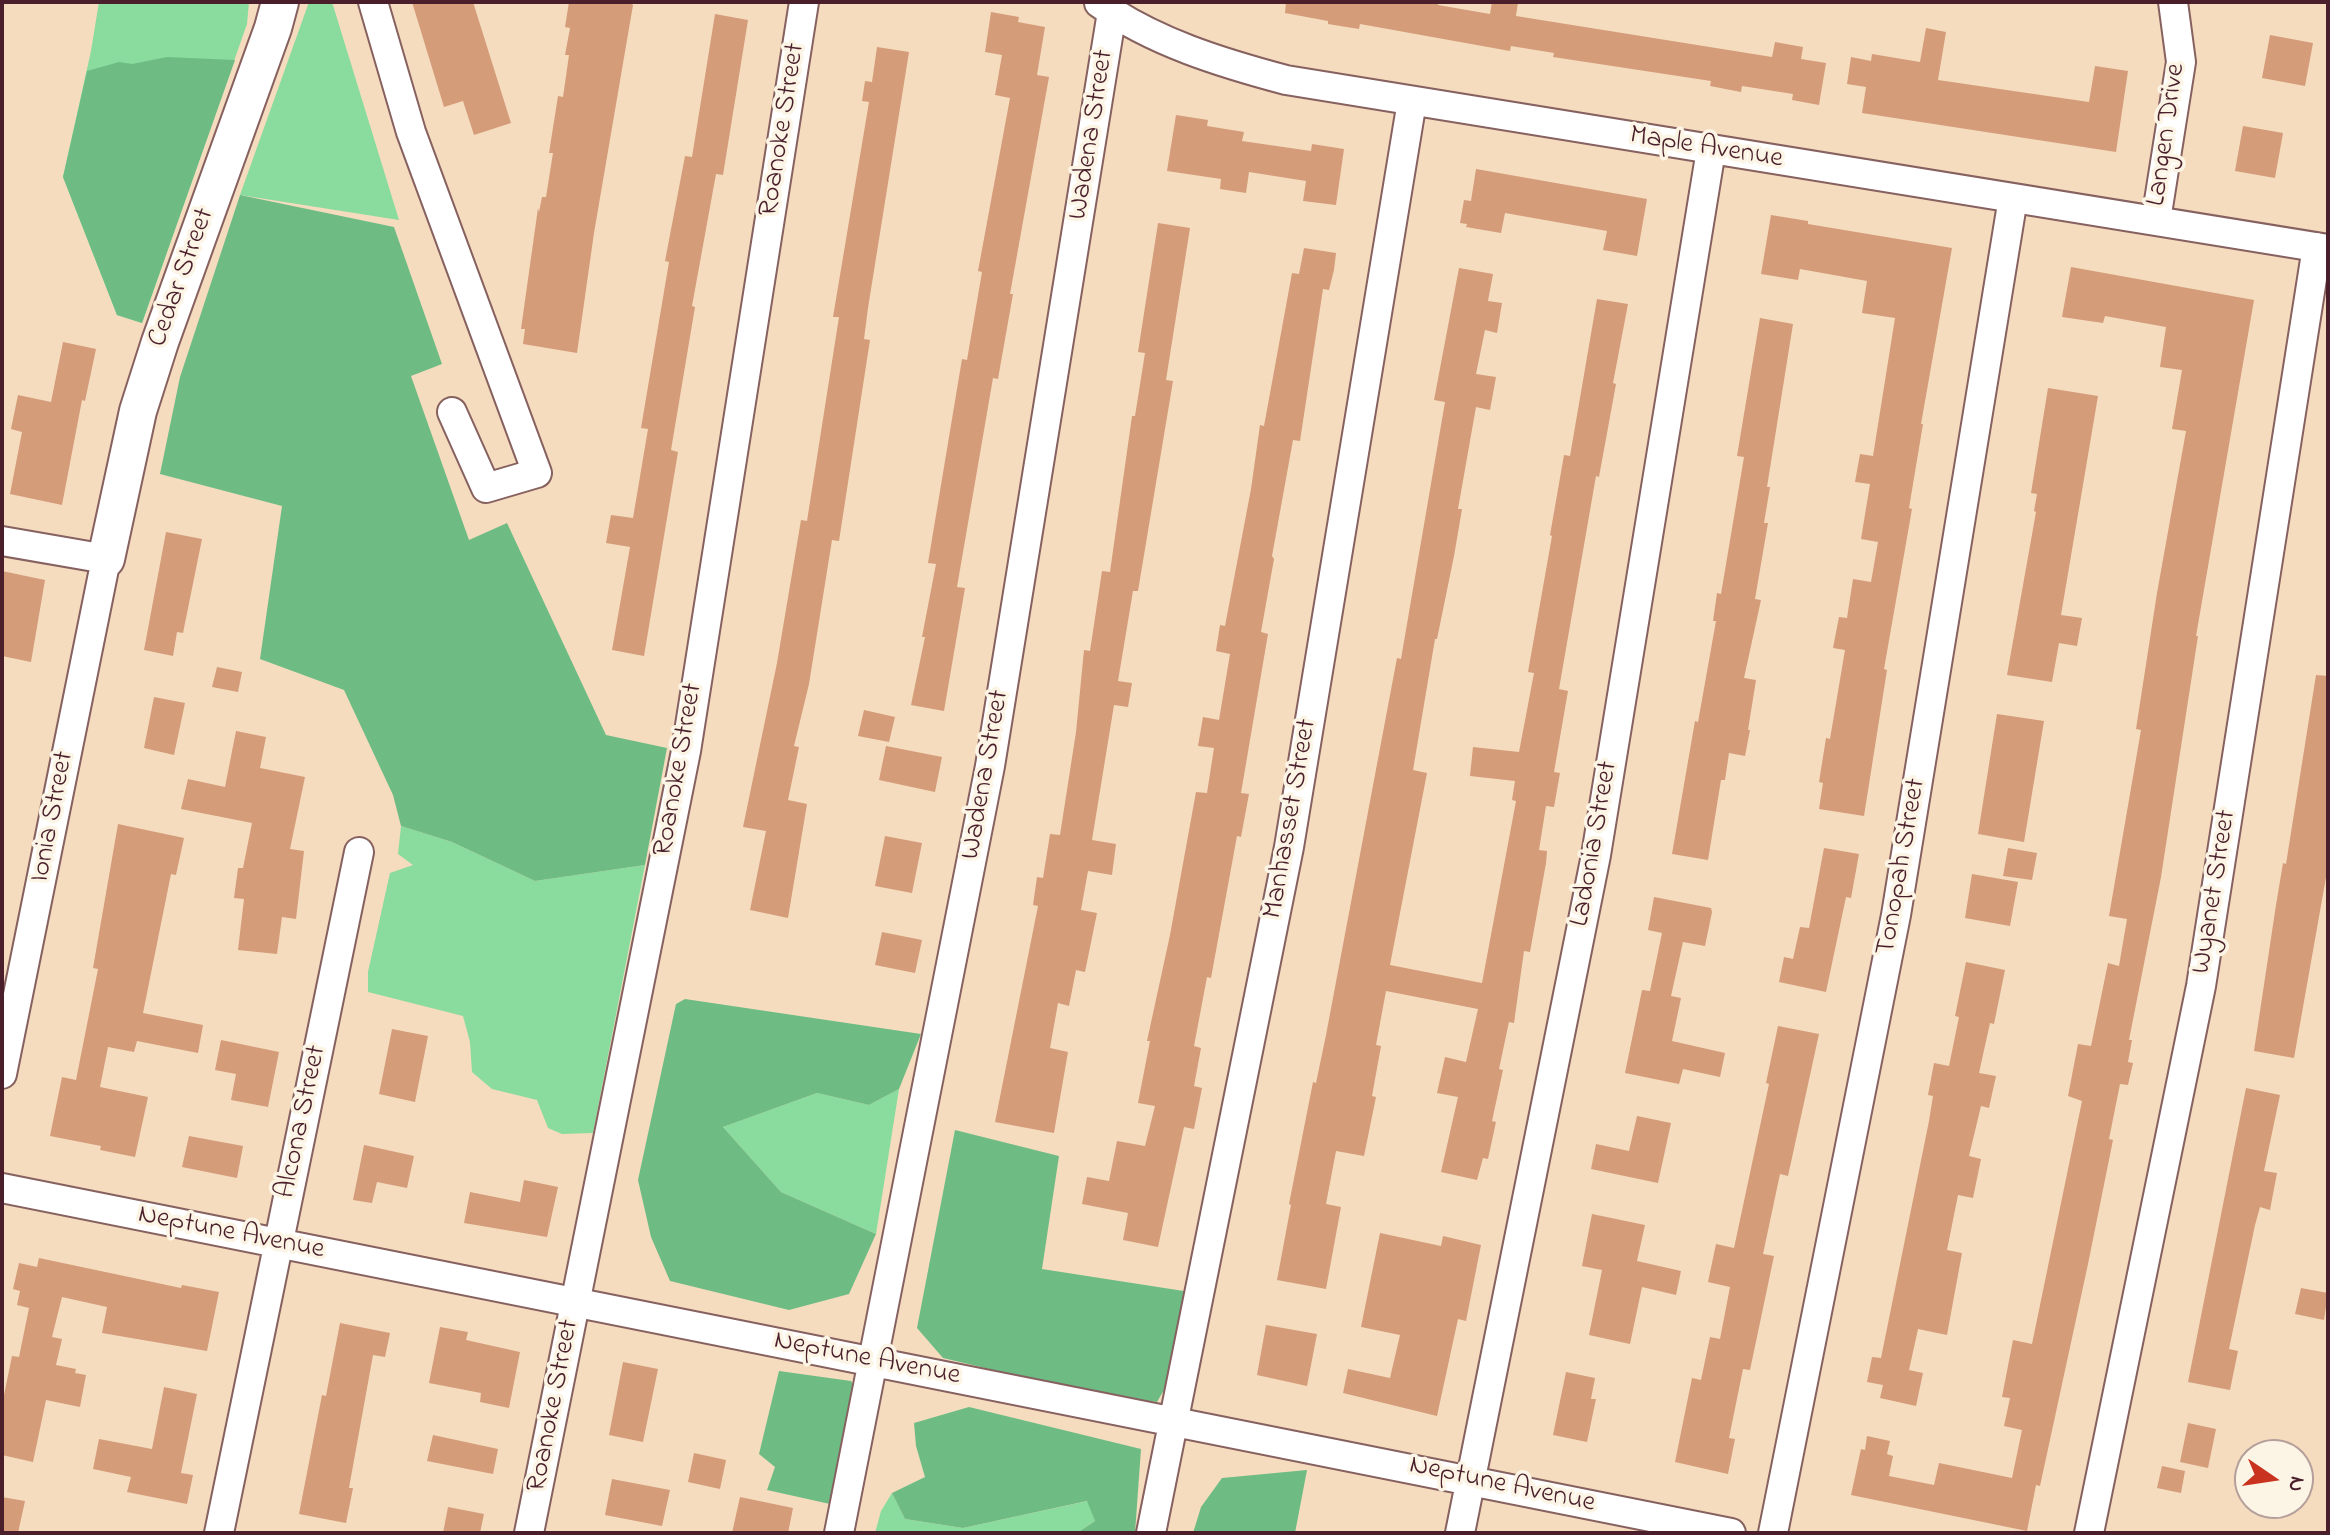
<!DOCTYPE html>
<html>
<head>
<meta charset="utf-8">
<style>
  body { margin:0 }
  #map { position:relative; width:2330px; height:1535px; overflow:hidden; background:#f5dcbf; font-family:"Indie Flower",sans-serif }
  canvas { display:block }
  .frame { position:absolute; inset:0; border:4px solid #4a1f2b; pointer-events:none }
  .north { position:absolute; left:2234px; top:1439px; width:80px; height:80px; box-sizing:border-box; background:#fcf5e5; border:2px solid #b59f9b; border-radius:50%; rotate:103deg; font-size:22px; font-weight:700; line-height:32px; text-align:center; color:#4a1f2b }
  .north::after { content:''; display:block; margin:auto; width:28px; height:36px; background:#c8321e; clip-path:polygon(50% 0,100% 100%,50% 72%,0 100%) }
</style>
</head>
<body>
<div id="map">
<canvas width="2330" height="1535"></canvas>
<div class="frame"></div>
<div class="north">N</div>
</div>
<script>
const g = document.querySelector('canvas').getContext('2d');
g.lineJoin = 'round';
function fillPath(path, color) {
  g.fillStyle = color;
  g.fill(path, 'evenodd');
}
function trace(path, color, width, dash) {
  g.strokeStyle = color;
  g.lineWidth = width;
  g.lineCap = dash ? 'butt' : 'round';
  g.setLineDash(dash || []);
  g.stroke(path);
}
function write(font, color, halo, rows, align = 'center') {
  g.font = font + ' "Indie Flower",sans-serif';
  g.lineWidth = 7;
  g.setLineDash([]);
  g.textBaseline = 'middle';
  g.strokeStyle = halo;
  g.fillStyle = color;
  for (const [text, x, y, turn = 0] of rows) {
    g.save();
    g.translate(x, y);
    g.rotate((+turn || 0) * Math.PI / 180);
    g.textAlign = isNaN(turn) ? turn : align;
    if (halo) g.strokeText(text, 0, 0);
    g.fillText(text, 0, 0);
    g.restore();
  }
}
const green = new Path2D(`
  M99,2h150l-2,22 -105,299 -25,-8 -54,-138 28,-126z
  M309,2h23l67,218 -159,-25z
  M401,826l51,16 83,39 110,-16 -52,268 -31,1 -14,-6 -11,-28 -45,-11 -20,-17 -2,-30 -7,-26 -95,-24v-20l22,-99 23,-8 -15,-11z
  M899,1089l-23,145 -95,-42 -58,-65 94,-34 52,12z
  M892,1493l13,26 58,9 125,-27 7,20 -18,12h-202l6,-22z`);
const forest = new Path2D(`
  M167,57l68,3 -93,263 -25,-8 -54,-138 24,-106 32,-9 13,2z
  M240,195l154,32 48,137 -31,12 58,164 38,-17 99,212 61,13 -22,117 -110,16 -83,-39 -51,-16 -8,-31 -49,-105 -84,-31 22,-153 -122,-32 20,-97z
  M685,999l236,35 -22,55 -30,16 -52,-12 -94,34 58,65 95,42 -27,60 -60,16 -119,-29 -19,-44 -13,-57 38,-176z
  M955,1130l104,26 -17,113 148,23 -22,91 -11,19 -63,-8 -151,-36 -26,-30z
  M779,1371l72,10 7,11 -28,112 -63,-14 8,-23 -16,-13z
  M969,1407l172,42 -6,84h-58l18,-12 -8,-20 -124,27 -58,-9 -13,-26 33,-16 -9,-31 -2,-23z
  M1307,1470l-12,63h-102l8,-26 21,-29z`);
const building = new Path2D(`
  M412,2h61l38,121 -37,12 -11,-34 -19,6z
  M569,2h60l4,3 -39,228 -17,120 -54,-9 2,-15h-4l17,-121 1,4 3,-15h4l7,-44h-4l9,-57 5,1 6,-42h-4l5,-27 -5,-1z
  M1286,2h152v3l52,9 2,-12h26l-2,14 256,41 3,-15 28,5 -2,12 25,4 -7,42 -27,-5 1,-6 -51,-8 -1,6 -31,-6 1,-5 -158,-24 1,-4 -43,-7 -1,5 -150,-27 -1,5 -31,-5v-3l-43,-8z
  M991,12l28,5 -1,5 27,5 -8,48 12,2 -39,217h3l-15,85 -5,-1 -36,209 8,1 -21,123 -33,-6 14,-68h-3l14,-73 -8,-1 34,-204 5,1 15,-88 -4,-1 32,-173 -15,-3 7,-40 -17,-3z
  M715,14l33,6 -25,155 -7,-1 -24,132 3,1 -24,143 7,2 -34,204 -32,-6 18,-103 -24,-4 5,-28 22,3 15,-89 -7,-1 28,-166 -4,-1 20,-105 7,1z
  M1926,28l20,4 -8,48 151,22 6,-36 33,5 -12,81 -254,-39 4,-26 -19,-3 4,-27 20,4 1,-7 48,8z
  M2270,35l43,8 -8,43 -43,-8z
  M877,47l32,5 -41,256 -4,31 6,1 -31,201 -7,-1 -23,144 -15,62 5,1 -11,53 19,4 -19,114 -38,-8 16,-79 -23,-4 34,-164 24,-143 6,1 32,-204h-6l36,-215 -7,-1 3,-20 7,1z
  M1176,115l32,5 -1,6 37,6 -2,9 69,10 1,-7 32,5 -8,56 -33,-4 3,-20 -57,-9 -3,21 -26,-4 1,-10 -54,-8z
  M2243,126l40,7 -8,45 -40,-7z
  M1476,169l171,30 -10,57 -34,-6 4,-19 -102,-18 -4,20 -35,-6 1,-3 -7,-1 4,-23 7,1z
  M1771,215l37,6v3l144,24 -31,176h2l-14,84 3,1 -28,160 3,1 -23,146 -45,-7 4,-26 -4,-1 7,-44 4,1 15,-89 -12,-2 6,-31 8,1 6,-39 18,3 7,-40 -17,-3 9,-55 -15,-2 5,-28 13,2 22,-138 -33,-5 5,-32 -67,-12 -2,11 -37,-6z
  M1158,223l32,5 -24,152 7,1 -35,210h-5l-15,90 14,2 -4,24 -14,-2 -22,135 24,4 -4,31 -24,-4 -7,39 16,3 -12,59 -9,-2 -7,36 -11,-3 -8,45 18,4 -14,81 -59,-11 43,-216 -5,-1 4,-28 6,1 7,-44 10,1 16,-103 8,-82 6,1 12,-80 8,1 22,-156h3l10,-63 -7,-1z
  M1304,248l32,5 -2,17 -5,20 -6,-1 -23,152 -7,-1 -21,116 2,3 -13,73 7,2 -27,159 8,1 -8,43 -4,-1 -26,142 -4,-1 -13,69 7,2 -7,38 8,2 -8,41 -10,-2 -26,120 -35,-7 5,-27 -46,-9 5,-27 22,4 8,-40 28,5 10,-40 -17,-3 12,-62h-3l23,-106 26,-143 11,1 7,-45 -16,-2 5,-29 16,3 11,-66 -14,-3 4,-26 5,1 26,-137 9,-64 4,1 28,-153 7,1z
  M2071,267l183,33 -58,336h2l-37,241 -32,163h3l-4,22 5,1 -5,22 -8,-1 -11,55 4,1 -25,124 -48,222 -4,-1 -9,46 -176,-36 10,-46 4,1 2,-14 23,5 -3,13 6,2 -4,20 45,9 5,-22 73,15 10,-48 -18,-4 6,-28 -8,-1 11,-57 19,4 50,-243 -14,-5 10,-52 13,2 17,-83 11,3 8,-47 -18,-3 32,-186 -5,-1 21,-136 29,-162 -14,-2 10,-59 -22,-3 6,-40 -61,-11 -2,7 -41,-6z
  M1459,268l34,6 -5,27 14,2 -5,30 -12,-3 -9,44 20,3 -6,33 -14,-3 -18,102h4l-8,47 -17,83h-2l-22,131 14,3 -37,192 92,18 34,-182 -4,-1 3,-19 -45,-5 3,-29 46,5 15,-79 -6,-1 24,-136 -2,-1 14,-80 6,1 27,-157 31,5 -15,79 3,1 -17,93 -3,-1 -37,213 9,2 -14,81 6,1 -6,34 -8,-1 -7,44 8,1 -1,12 -16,89 -6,-1 -10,72 -5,-1 -10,47 4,1 -11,51 4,1 -8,37 -5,-1 -6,22 -36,-8 17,-75 -21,-4 8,-36 21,5 12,-53 -92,-18 -10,54 5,1 -9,50 4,1 -12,59 -28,-5 -10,53 15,3 -15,82 -49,-9 14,-75 -2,-1 24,-122 3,1 10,-48 71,-377 4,1 44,-257 -11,-2z
  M1760,318l33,6 -26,163h3l-6,36h4l-13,76 6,1 -17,78 12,2 -8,50h2l-5,26 -16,-3 -4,27h-4l-13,80 -36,-6 23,-133 3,1 18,-101h-3l4,-28 4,1 23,-137 -7,-1z
  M63,342l33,7 -11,52 -3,-1 -20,105 -52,-11 12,-62 -11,-3 7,-34 33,7z
  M2048,388l50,8 -37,219 21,3 -5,28 -18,-3 -7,39 -45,-7 29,-163 -2,-1 3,-17 -6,-1z
  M166,532l36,7 -19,94 -6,-1 -4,24 -29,-6z
  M2,571l43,9 -14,82 -29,-6z
  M217,667l25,5 -4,20 -26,-5z
  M2316,675l12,1v190l-34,192 -40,-7 22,-146 7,-42 3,1z
  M154,697l31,6 -11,52 -30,-7z
  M864,710l31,7 -6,25 -31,-6z
  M1997,714l47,7 -20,121 -46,-8z
  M236,731l30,6 -6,31 45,9 -15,72 14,2 -8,68 -14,-2 -5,37 -39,-4 6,-51 -10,-1 4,-30h5l9,-45 -71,-14 7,-30 37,8z
  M886,746l56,11 -7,35 -56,-12z
  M118,824l66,14 -8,37 -5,-1 -28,139 60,12 -5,28 -61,-12 -3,11 -26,-5 -8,40 48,10 -13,60 -35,-7 1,-4 -51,-10 12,-59 14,3 22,-111 -5,-1z
  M885,836l37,7 -10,50 -37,-7z
  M1824,848l35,6 -8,44 -5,-1 -20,95 -47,-10 5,-25 9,2 7,-32 9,1z
  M2008,848l29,5 -5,27 -29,-4z
  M1972,874l46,8 -8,44 -45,-8z
  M1654,897l57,11 1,4 -7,34 -22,-4 -12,54 10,2 -9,43 53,12 -5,24 -37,-8 -4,15 -54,-11 17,-83 8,1 12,-58 -14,-3z
  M882,932l40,8 -7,33 -40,-8z
  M1966,962l39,8 -11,54 -4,-1 -11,50 17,3 -7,32 -8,-2 -12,50 12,3 -8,39 -15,-3 -11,55 15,3 -15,82 -29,-6 -9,41 14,3 -7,33 -36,-8 3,-13 -16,-3 5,-25 9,1 48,-237 4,-25 -5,-1 6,-32 15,3 10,-49 -4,-1z
  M1778,1026l41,8 -31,142 -8,-2 -17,80 11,2 -24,114 -7,-1 -14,69 6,1 -7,35 -53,-12 17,-84 9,2 9,-43 10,2 10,-52 -22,-5 8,-38 18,4 35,-164 -3,-1z
  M392,1029l36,7 -13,66 -36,-8z
  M221,1040l58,12 -11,55 -37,-7 5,-26 -21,-4z
  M2246,1088l34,7 -16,76 13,2 -7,37 -10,-3 -5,18 -26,124 9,2 -8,39 -42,-8z
  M1637,1116l34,7 -13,60 -67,-14 5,-25 33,7z
  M189,1136l54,10 -6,32 -55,-11z
  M364,1145l50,11 -7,32 -30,-6 -5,21 -19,-3z
  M524,1180l34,7 -11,50 -83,-14 6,-31 50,10z
  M1592,1214l53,11 -8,36 44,10 -5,24 -34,-8 -12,57 -41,-9 13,-65 -20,-4z
  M1380,1233l61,13 2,-10 38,9 -15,76 -8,-2 -21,97 -94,-23 5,-24 42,9 10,-43 -39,-8z
  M39,1258l142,30 1,-3 37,7 -12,59 -105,-18 5,-26 -45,-10 -10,40 10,2 -6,26 20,4 -1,4 11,2 -6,32 -34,-7 -13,62 -31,-7v-50l10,-49 7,1 10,-49 -12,-3 3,-14 -7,-2 6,-26 18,4z
  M2301,1288l27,5 -4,27 -29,-6z
  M340,1323l50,10 -5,24 -12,-2 -24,133h4l-7,35 -47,-9 23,-119 4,1z
  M1266,1325l51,9 -10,52 -50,-11z
  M440,1327l28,5 -2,8 54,12 -11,56 -29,-6 1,-9 -52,-10z
  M623,1362l35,7 -15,73 -34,-7z
  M1566,1372l29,6 -4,21h5l-9,43 -34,-7z
  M164,1387l33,7 -16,79 12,2 -6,29 -60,-12 4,-15 -38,-8 6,-30 53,10z
  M2188,1423l28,6 -8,39 -28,-6z
  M433,1435l65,14 -5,25 -66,-13z
  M694,1453l32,7 -6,29 -32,-7z
  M2162,1466l23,5 -4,22 -24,-5z
  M612,1479l58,11 -8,36 -57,-11z
  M2,1497l23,4 -7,32h-16z
  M740,1497l53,11 -5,25h-56z
  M448,1507l36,7 -4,19h-37z`);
const minor = new Path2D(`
  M373,2l38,130 126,341 -51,15 -34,-76
  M1099,3c54,39 123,60 187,77l1042,169
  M2156,220l25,-158 -8,-60
  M2,541l104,18 -104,515
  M2,1188c577,115 1154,226 1729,345
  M219,1533l140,-681
  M529,1533l157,-782 118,-749
  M839,1533l151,-767 122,-754
  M1151,1533l138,-686 123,-746
  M1460,1533l136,-678 115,-705
  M1773,1533l123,-618 117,-717
  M2089,1533l112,-547 116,-739`);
const tertiary = new Path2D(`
  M106,559l32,-148 22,-69 113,-314 7,-26`);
const streetNames = [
  ["Roanoke Street",784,130,-81],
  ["Wadena Street",1093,135,-81],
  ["Langen Drive",2168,135,-82],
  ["Maple Avenue",1706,149,9],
  ["Cedar Street",183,278,-70],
  ["Roanoke Street",680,770,-80],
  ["Wadena Street",987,775,-80],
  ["Ionia Street",54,817,-79],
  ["Manhasset Street",1292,819,-80],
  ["Ladonia Street",1596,844,-80],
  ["Tonopah Street",1903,867,-80],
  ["Wyanet Street",2216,892,-81],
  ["Alcona Street",303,1122,-78],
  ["Neptune Avenue",231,1234,11],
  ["Neptune Avenue",867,1360,11],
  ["Roanoke Street",555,1406,-79],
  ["Neptune Avenue",1502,1486,12]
];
fillPath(green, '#89dc9d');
fillPath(forest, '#6ebc84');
fillPath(building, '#d49c79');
trace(minor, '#86615f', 32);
trace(tertiary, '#86615f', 40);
trace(minor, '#fff', 28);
trace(tertiary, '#fff', 36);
write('28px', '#4a1f2b', '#fcf5e5', streetNames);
</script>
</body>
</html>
